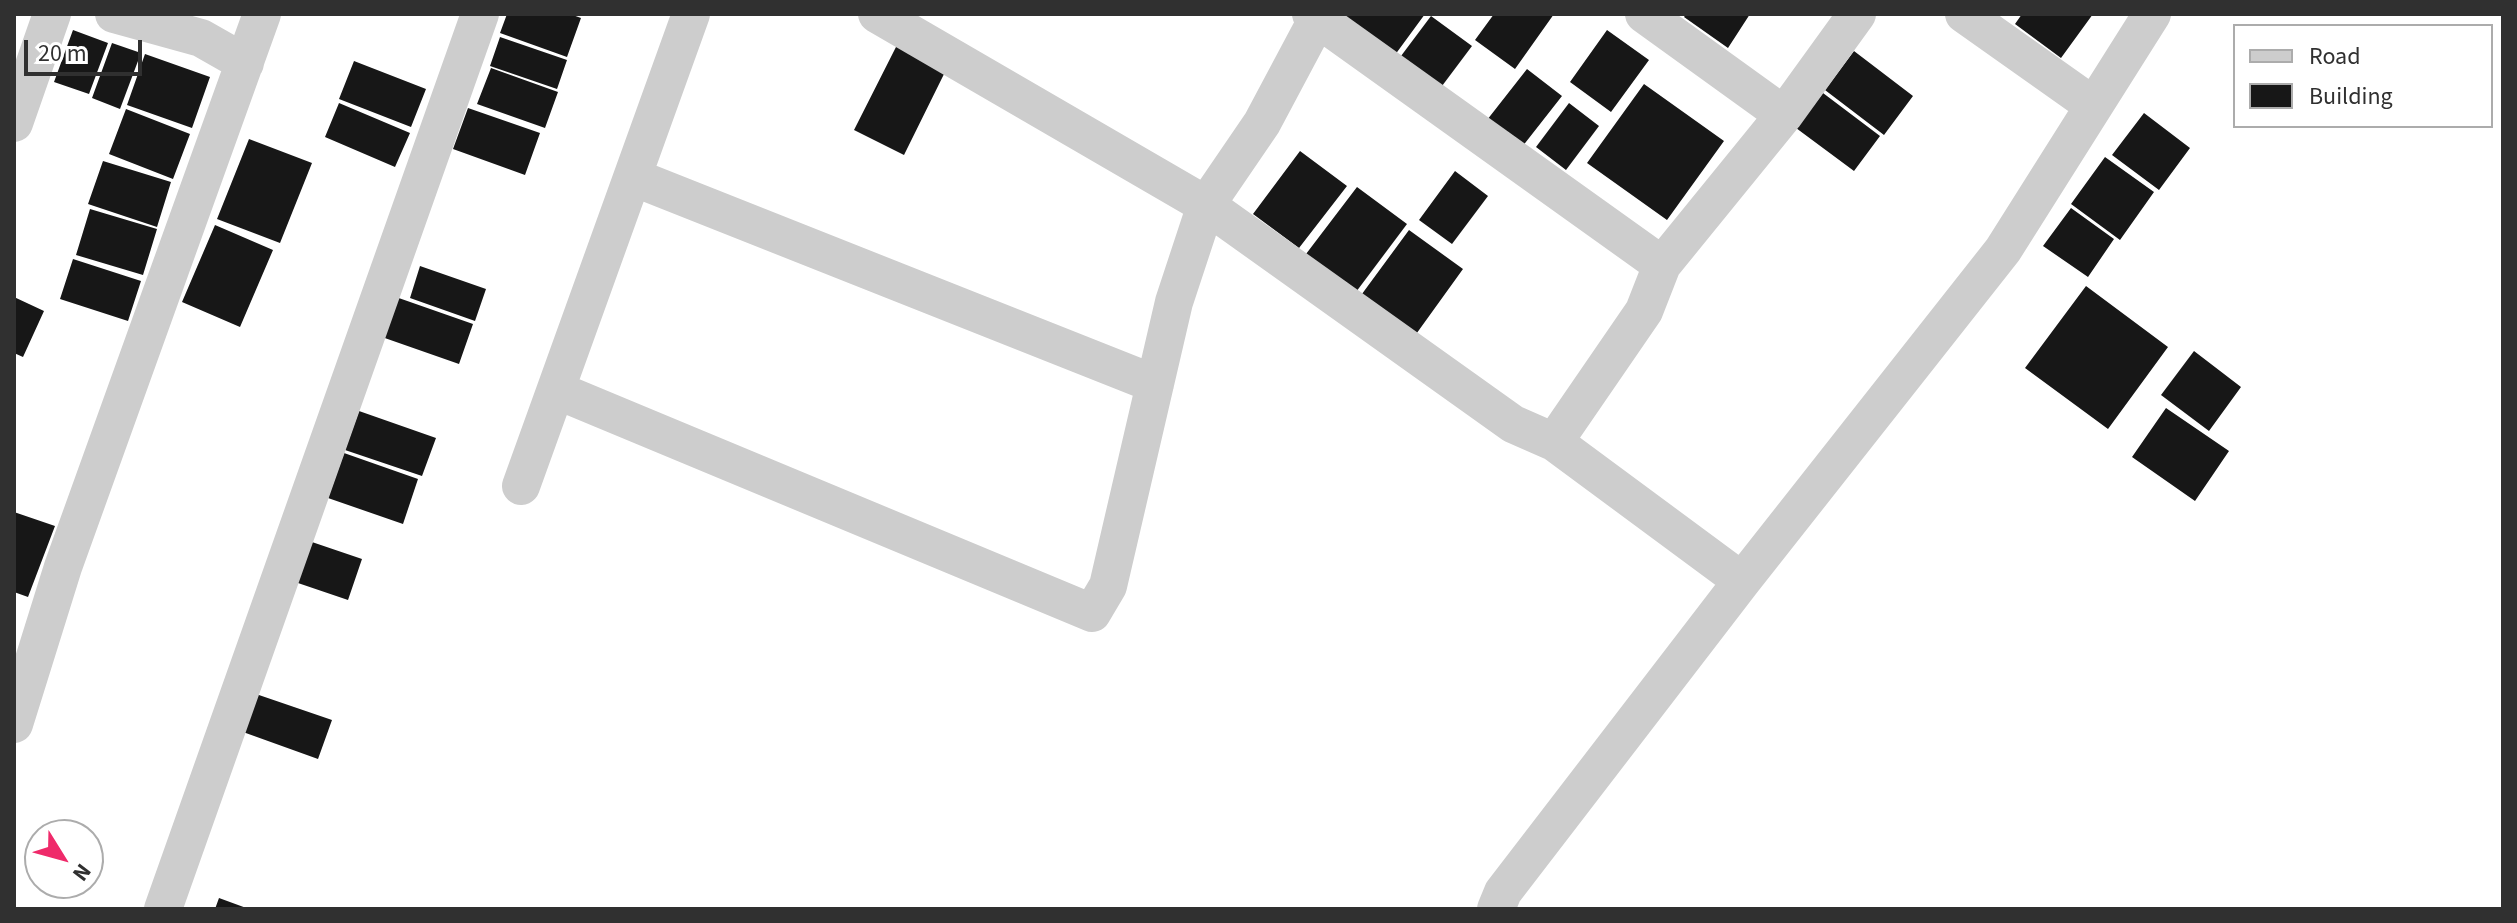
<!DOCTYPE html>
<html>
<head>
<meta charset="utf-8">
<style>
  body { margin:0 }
  #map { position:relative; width:2517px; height:923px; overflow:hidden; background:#fff; font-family:"Source Sans 3",sans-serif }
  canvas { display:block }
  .frame { position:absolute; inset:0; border:16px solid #303030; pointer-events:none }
  .legend { position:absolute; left:2233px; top:24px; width:260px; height:104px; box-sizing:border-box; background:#fff; border:2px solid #acacac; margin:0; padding:10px 14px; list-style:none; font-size:24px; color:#303030 }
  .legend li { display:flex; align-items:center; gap:16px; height:40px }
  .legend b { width:40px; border:2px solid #acacac }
  .north { position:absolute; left:24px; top:819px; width:80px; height:80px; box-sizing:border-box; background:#fff; border:2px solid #acacac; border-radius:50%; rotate:127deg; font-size:22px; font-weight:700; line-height:32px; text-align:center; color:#303030 }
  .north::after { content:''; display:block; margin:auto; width:28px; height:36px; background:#ef2a6a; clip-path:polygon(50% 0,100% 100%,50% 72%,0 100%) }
  .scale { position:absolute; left:24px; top:40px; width:118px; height:36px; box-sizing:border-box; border:4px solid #303030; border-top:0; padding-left:10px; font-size:24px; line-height:28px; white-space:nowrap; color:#303030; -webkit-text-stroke:6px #fff; paint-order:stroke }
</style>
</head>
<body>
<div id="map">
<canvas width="2517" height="923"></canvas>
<div class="frame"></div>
<ul class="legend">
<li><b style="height:10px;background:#cdcdcd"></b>Road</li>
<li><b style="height:22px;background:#171717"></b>Building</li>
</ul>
<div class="north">N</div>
<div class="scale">20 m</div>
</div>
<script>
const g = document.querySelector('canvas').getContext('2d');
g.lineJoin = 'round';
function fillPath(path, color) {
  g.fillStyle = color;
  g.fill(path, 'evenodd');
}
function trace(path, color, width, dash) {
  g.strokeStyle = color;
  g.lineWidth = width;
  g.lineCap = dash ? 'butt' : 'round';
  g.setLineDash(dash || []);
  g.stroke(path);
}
const building = new Path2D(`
  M507,14h63l11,4 -14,39 -67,-24z
  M1330,14h95l-33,45z
  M1494,14h60l-39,55 -40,-29z
  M1686,14h64l-22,34 -44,-31z
  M2022,14h71l-32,44 -46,-34z
  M1431,16l41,30 -36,48 -41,-30z
  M73,30l35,13 -19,51 -35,-12z
  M1607,30l42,30 -38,52 -41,-30z
  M500,37l67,23 -10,29 -67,-23z
  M112,43l29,10 -21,56 -28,-11z
  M897,45l49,25 -42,85 -50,-25z
  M1854,51l59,45 -29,39 -59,-45z
  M145,54l65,23 -18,51 -65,-23z
  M354,61l72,28 -15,38 -72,-28z
  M491,68l67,24 -13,36 -68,-24z
  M1527,69l35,27 -40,51 -35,-27z
  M1644,84l80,57 -57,79 -80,-57z
  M1823,93l57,43 -26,35 -58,-43z
  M339,103l71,30 -15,34 -70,-30z
  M1569,103l30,23 -33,44 -30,-23z
  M468,108l72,25 -15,42 -72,-26z
  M126,109l64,25 -17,45 -64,-25z
  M2144,113l46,35 -31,42 -47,-35z
  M249,139l63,24 -32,80 -63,-24z
  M1300,151l47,35 -48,62 -46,-34z
  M2105,157l49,35 -34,48 -49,-36z
  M103,161l68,21 -14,45 -69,-23z
  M1455,171l33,25 -36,48 -33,-24z
  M1357,187l50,37 -51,68 -50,-38z
  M2071,208l43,31 -26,38 -45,-31z
  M90,209l67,20 -14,46 -67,-20z
  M215,225l58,25 -33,77 -58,-25z
  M1409,230l54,39 -49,68 -55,-39z
  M73,259l68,22 -13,40 -68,-22z
  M420,266l66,23 -11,32 -65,-23z
  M2086,286l82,61 -60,82 -83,-61z
  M393,296l80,28 -14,40 -80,-28z
  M14,297l30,14 -21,46 -9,-4z
  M2194,351l47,36 -32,44 -48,-36z
  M2166,408l63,43 -34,50 -63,-44z
  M359,411l77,27 -14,38 -77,-26z
  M344,453l74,26 -15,45 -75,-26z
  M14,512l41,14 -27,71 -14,-5z
  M309,541l53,18 -14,41 -53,-18z
  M256,694l76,26 -14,39 -75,-27z
  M219,898l30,11h-34z`);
const minor = new Path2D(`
  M114,14l87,24 44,25
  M877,14l329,191 307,219 41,18 188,139
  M1311,14l351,251
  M1644,14l140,101
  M1964,14l130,92
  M14,123l38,-109
  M633,177l522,207
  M556,390l536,223 16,-27 66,-284 32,-97 56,-82 58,-109
  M1554,442l90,-131 18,-46 122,-150 73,-101
  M521,486l170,-472
  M14,724l49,-157 199,-553
  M163,909l317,-895
  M1496,909l7,-17 239,-311 261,-331 149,-236`);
fillPath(building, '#171717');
trace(minor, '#cdcdcd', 38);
</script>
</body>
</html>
